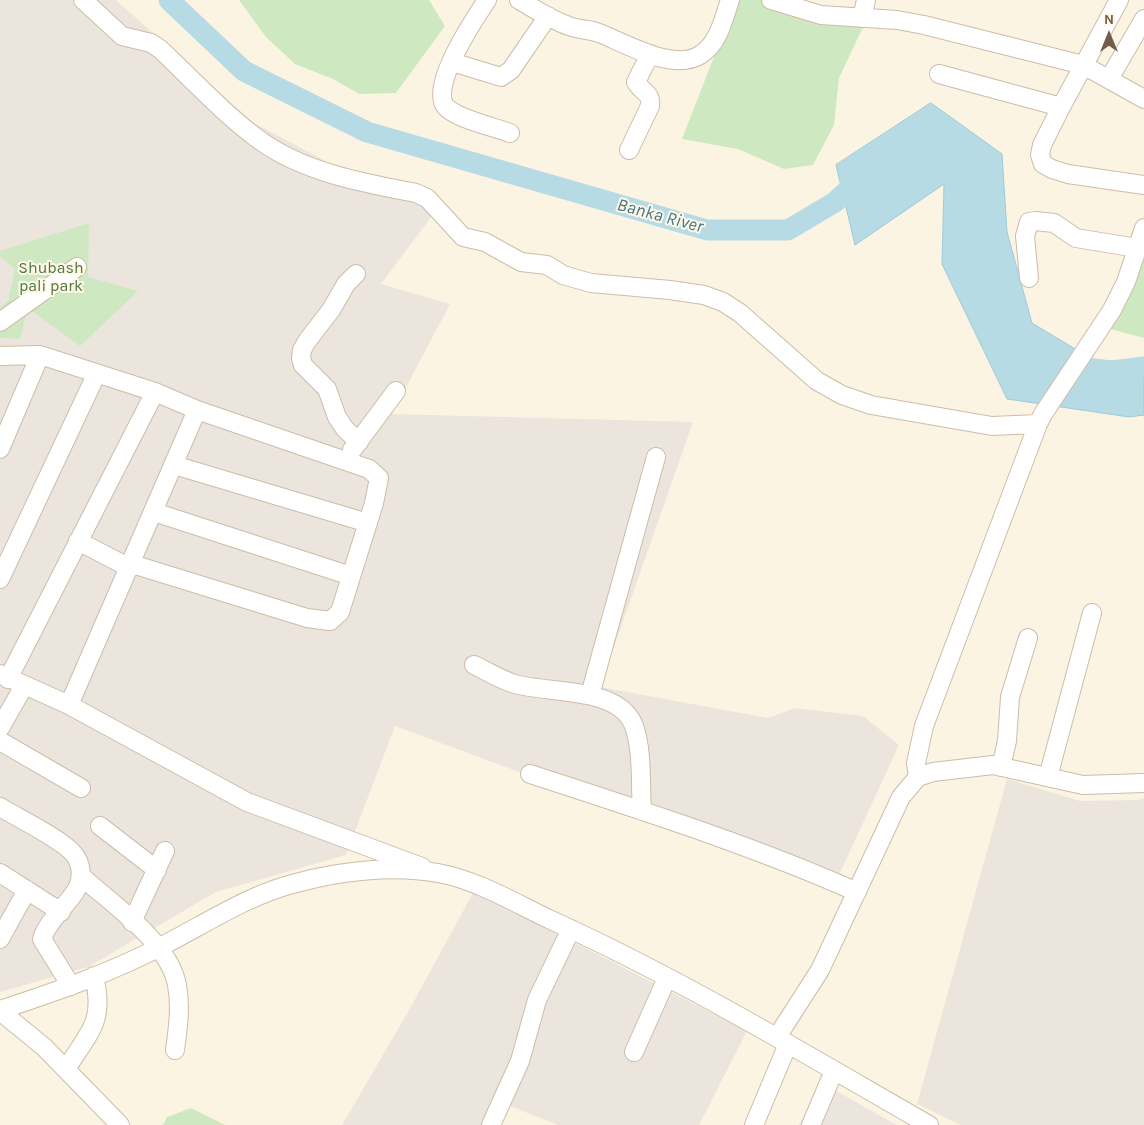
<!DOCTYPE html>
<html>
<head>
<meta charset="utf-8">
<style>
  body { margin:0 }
  #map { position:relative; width:1144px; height:1125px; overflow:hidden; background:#fcf4e2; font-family:Karla,sans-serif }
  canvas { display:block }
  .north { position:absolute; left:1084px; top:10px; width:50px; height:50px; -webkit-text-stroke:4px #fff8e8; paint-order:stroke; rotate:0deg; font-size:14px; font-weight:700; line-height:20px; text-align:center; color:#735b49 }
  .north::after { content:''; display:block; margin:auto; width:18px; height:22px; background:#735b49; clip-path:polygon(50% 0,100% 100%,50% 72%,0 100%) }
</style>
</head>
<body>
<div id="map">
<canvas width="1144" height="1125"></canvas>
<div class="north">N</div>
</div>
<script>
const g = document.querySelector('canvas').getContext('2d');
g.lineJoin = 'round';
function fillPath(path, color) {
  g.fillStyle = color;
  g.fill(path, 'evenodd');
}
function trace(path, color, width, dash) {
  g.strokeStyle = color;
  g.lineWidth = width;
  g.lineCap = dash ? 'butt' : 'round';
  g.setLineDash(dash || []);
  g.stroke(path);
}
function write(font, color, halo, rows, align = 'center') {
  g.font = font + ' Karla,sans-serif';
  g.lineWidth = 4;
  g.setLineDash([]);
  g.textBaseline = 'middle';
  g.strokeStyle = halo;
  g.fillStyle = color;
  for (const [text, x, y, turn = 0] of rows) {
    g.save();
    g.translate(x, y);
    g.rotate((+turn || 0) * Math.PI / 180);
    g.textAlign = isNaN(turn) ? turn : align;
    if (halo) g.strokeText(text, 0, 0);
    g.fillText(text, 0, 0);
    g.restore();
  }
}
const industrial = new Path2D(`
  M0,0h116l138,123 126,67 63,11 -62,83 69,20 -58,110 301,8 -93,265 168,31 27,-10 68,8 36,29 -66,143 -438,-162 -49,129 -130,37 -128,75 -88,25z
  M1007,779l73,22 58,-1 6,-2v327h-183l-44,-21z
  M474,891l273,140 -48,94h-141l-58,-23 -12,23h-146l66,-113z
  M822,1083l75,42h-98z`);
const green = new Path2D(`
  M239,0h190l16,26 -49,67 -37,1 -26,-15 -38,-15 -29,-27z
  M736,0h35l94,23 -26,55 -5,47 -21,40 -29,4 -46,-20 -56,-10z
  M89,223l-1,54 50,14 -58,55 -52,-38 -8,31 -20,-1v-30l8,-7 7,-32 -15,-13v-5z
  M1144,255v83l-37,-10z
  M191,1108l34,17h-62l4,-8z`);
const water = new Path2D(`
  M931,103l71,51 5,78 25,91 80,48 32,-4v48l-15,2 -122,-18 -65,-135 2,-80 -89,61 -19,-80z`);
const river = new Path2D(`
  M169,0l75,71 123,61 340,98h81l47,-28 29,-27
  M1084,368l28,3 32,-4`);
const minor = new Path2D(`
  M83,0l39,36 29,7 9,6c32,30 63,64 98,90 44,33 105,44 158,54l11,5 36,39 22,5 36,20 26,3 16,10 28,8 79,7 34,5 19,7 17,11 77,68 25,14 29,10 121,21 46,-2
  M487,0c-12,18 -59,88 -41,107 11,12 48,20 64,26
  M519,0c16,9 32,20 50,26 10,4 20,3 30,7 26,10 74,39 101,22 19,-12 23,-35 30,-55
  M771,0l50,15 76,5 27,5 159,40 61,34
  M1119,0l-58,107 -19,38 -2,10 3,9 9,5 16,5 76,11
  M862,18l4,-18
  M452,62l49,15 10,-7 37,-54
  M939,74l122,33
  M1109,79l35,-60
  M629,150l21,-44c2,-14 -9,-14 -14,-24l14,-28
  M356,274l-10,10 -15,26 -24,31 -5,9 -1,8 2,7 24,24 10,28 8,12 14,13
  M1029,278l-4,-42 4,-14 6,-1 19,2 22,15 61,10
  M0,322l77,-55
  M0,356l40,-1 115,37 42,18 172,59 10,9 -5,25 -34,109 -10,9 -23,-3 -175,-54
  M0,449l40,-94
  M352,450l44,-59
  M174,465l194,58
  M154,512l197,64
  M78,541l52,27
  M0,579l96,-204
  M474,665c13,6 27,15 41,19 34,10 104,2 119,42 9,26 6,58 8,85
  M0,674l69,31 178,97 175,65
  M8,679l147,-287
  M590,695l66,-238
  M69,705l128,-295
  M0,728l24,-42
  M0,741l81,47
  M1001,767l6,-26 3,-44 18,-59
  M530,774c110,36 221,71 327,118
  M918,777l-2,-14 8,-37 114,-302 5,-10 69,-104 14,-28 18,-54
  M1048,777l44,-164
  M0,807c18,11 59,31 72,45 11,11 11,28 3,40 -10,15 -28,30 -33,47l29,47
  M100,826l57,44
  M0,873l61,39
  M81,876c31,28 88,66 96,109 4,22 1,43 -2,65
  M132,922l33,-71
  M0,939l27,-49
  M0,1010c55,-18 110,-37 162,-64 43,-22 86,-51 134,-63 44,-12 97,-18 142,-10 39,7 77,30 113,47 130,59 254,134 378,205
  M0,1011l44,36 76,78
  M777,1037l43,-67 81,-173 17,-20 15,-5 60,-7 90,20 61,-2
  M634,1052l33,-74
  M66,1069c24,-38 39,-47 28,-93
  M491,1125l29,-64 17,-61 34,-71
  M754,1125l34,-81
  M811,1125l23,-54`);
const parkNames = [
  ["Shubash",51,268],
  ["pali park",51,286]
];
const waterNames = [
  ["Banka River",660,216,15]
];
fillPath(industrial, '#ebe5dd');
fillPath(green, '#cee9c1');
fillPath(water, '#b7dbe5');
trace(water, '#9ec9d6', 1);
trace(river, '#b7dbe5', 21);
trace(minor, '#cdbca9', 20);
trace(minor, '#fff', 18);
write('16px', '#4d7842', '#fff8e8', parkNames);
write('italic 18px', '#437686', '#fff8e8', waterNames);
</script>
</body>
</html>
